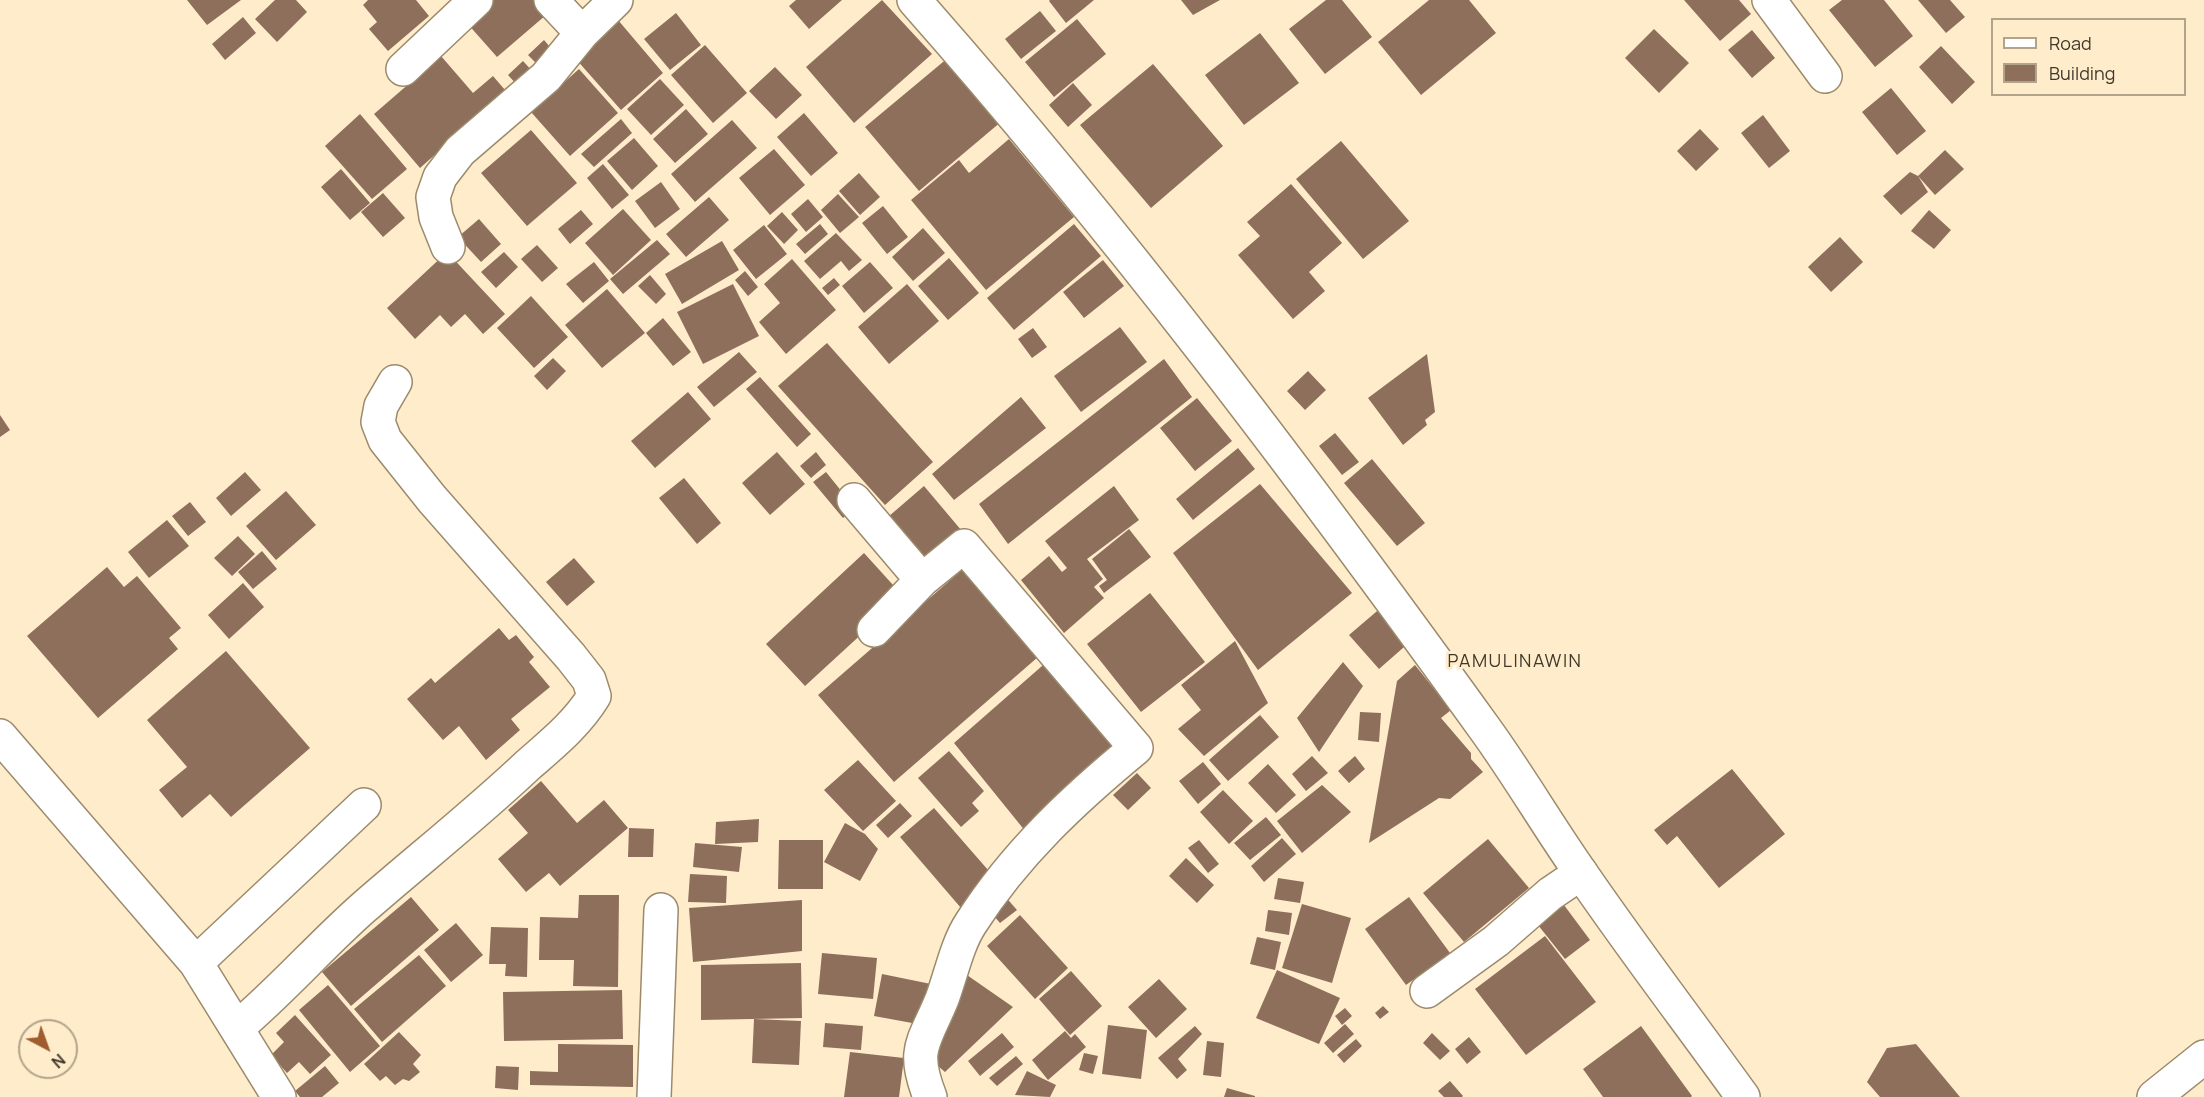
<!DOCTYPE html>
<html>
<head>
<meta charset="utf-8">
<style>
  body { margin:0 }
  #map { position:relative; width:2204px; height:1097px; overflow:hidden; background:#ffeccb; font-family:Manrope,sans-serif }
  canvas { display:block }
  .legend { position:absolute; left:1991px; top:18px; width:195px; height:78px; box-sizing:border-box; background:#ffeccb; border:2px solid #b2a48b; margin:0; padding:8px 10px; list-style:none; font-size:18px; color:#3f382b }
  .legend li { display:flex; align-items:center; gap:12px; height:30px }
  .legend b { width:30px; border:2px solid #b2a48b }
  .north { position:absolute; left:18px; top:1019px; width:60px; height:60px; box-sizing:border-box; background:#ffeccb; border:2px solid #b2a48b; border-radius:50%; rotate:139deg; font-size:16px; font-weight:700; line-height:24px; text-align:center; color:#3f382b }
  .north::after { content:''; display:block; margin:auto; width:21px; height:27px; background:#a05b2e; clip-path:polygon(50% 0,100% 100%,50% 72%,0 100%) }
</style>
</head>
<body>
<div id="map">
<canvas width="2204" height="1097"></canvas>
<ul class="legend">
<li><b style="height:8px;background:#fff"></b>Road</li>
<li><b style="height:16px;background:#8e6f5c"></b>Building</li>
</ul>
<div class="north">N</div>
</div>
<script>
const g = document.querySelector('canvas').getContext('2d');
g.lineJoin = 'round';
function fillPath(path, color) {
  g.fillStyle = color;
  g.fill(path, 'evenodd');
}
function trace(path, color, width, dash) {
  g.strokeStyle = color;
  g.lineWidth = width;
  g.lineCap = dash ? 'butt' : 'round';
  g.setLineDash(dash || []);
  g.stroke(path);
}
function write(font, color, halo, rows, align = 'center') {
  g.font = font + ' Manrope,sans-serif';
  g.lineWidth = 6;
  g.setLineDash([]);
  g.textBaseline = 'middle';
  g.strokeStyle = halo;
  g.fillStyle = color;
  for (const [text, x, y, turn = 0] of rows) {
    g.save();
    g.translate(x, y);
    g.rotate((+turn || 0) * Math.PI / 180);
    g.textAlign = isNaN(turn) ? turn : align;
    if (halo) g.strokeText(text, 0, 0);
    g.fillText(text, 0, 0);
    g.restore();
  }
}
const building = new Path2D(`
  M187,0h54l-34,25z
  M275,0h21l11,12 -30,30 -22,-23z
  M368,0h48l13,16 -41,35 -19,-22 8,-7 -14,-17z
  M491,0h42l13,15 -49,42 -31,-35z
  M796,0h46l-33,29 -20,-23z
  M882,0l50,54 -78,69 -48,-56z
  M1050,0h44l-28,23 -17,-22z
  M1181,0h39l-27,15z
  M1326,0h16l30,37 -47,37 -36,-45z
  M1429,0h40l27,33 -75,62 -43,-53z
  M1684,0h55l12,14 -31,27z
  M1842,0h42l29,36 -38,31 -46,-57z
  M1918,0h32l15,17 -19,16z
  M1040,11l16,20 -35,28 -16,-20z
  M676,13l25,32 -31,25 -26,-31z
  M243,17l13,16 -31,27 -13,-16z
  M1077,19l29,35 -52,43 -29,-35z
  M618,20l45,53 -42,37 -46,-52z
  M1654,29l35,34 -30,30 -34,-35z
  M1752,30l23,28 -23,20 -24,-28z
  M1260,33l39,50 -55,42 -39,-50z
  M544,40l12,14 -15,14 -13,-13z
  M705,45l42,48 -34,30 -42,-48z
  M1941,46l34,36 -23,22 -33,-37z
  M441,56l32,37 20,-17 18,21 -37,23 -54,48 -46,-54z
  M949,57l53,64 -83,70 -54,-64z
  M523,61l11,12 -15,14 -11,-12z
  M1153,64l70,82 -72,62 -71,-83z
  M775,67l27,28 -26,24 -27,-28z
  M579,69l39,44 -48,43 -39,-44z
  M660,79l24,26 -33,30 -24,-26z
  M1073,83l19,22 -24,22 -19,-22z
  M1891,88l35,43 -29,24 -35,-43z
  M686,109l22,25 -33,29 -22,-24z
  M804,113l34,40 -27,23 -34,-39z
  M360,114l47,55 -35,30 -47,-53z
  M1763,115l27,36 -21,17 -28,-35z
  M621,119l11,14 -38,34 -13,-13z
  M732,120l25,28 -62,54 -24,-28z
  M1700,129l19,20 -23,22 -19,-20z
  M531,130l46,53 -50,43 -46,-53z
  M634,138l24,28 -26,24 -25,-29z
  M1009,139l65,78 -88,73 -75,-90 48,-40 10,13z
  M1341,141l68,80 -46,38 -67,-80z
  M774,149l31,36 -35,30 -31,-37z
  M1945,150l19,19 -29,26 -17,-19 10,16 -27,23 -18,-19 27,-24 8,4z
  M603,164l26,31 -17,14 -25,-31z
  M341,169l29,34 -20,17 -29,-33z
  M859,173l21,24 -20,18 -21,-24z
  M661,182l19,27 -25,19 -20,-27z
  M1291,184l51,59 -33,29 16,19 -32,28 -55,-64 22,-19 -13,-14z
  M383,193l22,25 -22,19 -22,-25z
  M838,194l21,23 -19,16 -19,-23z
  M709,197l20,23 -43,37 -20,-23z
  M808,199l15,18 -17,15 -15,-18z
  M883,206l25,31 -21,17 -25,-31z
  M623,209l28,31 -38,35 -28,-32z
  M581,210l12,14 -23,20 -12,-15z
  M1929,210l22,20 -17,19 -23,-18z
  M782,212l16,18 -14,14 -17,-18z
  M479,219l22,25 -20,18 -23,-25z
  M820,224l8,10 -23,20 -9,-10z
  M1074,224l27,32 -87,74 -27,-32z
  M764,225l23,29 -31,25 -23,-29z
  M923,228l22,25 -32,28 -21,-24z
  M836,233l26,27 -13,11 -8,-10 -21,18 -16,-18z
  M1840,237l23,25 -32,30 -23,-25z
  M657,240l13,14 -47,40 -13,-15z
  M722,241l17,29 -57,34 -17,-30z
  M537,245l21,23 -16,14 -21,-23z
  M447,252l58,62 -22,20 -18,-20 -14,13 -11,-12 -25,24 -28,-31z
  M504,252l14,15 -22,21 -15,-16z
  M949,258l30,35 -31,27 -30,-34z
  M792,259l44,51 -50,44 -27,-32 21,-19 -16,-19z
  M1103,260l21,26 -40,32 -21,-26z
  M594,262l15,19 -26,22 -17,-19z
  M870,262l23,26 -29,25 -22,-27z
  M745,271l13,16 -10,9 -13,-16z
  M650,275l16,19 -10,10 -18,-18z
  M834,278l6,7 -12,10 -6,-7z
  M733,284l26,52 -56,28 -26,-52z
  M907,284l32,37 -50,43 -31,-37z
  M607,289l38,44 -43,35 -37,-43z
  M531,296l37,41 -34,31 -37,-40z
  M663,318l28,34 -18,14 -27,-33z
  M1120,327l27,35 -66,50 -27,-36z
  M1033,328l14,19 -15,11 -14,-19z
  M827,343l106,119 -48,43 -107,-119z
  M739,352l18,20 -43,35 -17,-20z
  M1427,354l8,58 -10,8 2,5 -24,20 -35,-47z
  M553,358l13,13 -19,19 -13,-14z
  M1164,359l28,38 -184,147 -29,-40z
  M1308,371l18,19 -21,20 -18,-19z
  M760,377l51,57 -14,13 -51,-58z
  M688,392l23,27 -56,49 -24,-27z
  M1021,397l25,31 -92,72 -22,-26z
  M1197,398l35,43 -37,30 -35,-43z
  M0,415l10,15 -10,7z
  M1335,433l24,29 -17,13 -23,-29z
  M1238,448l17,21 -62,51 -17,-21z
  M777,452l28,32 -35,31 -28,-32z
  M816,452l10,13 -15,13 -11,-12z
  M1372,459l53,64 -28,23 -53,-63z
  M245,472l16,18 -30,26 -15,-18z
  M826,472l29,36 -12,10 -30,-36z
  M684,478l37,45 -24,21 -38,-46z
  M1260,484l92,109 -94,77 -85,-117z
  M924,486l43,51 -42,37 -44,-51z
  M1114,486l25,34 -52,39 16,20 -9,8 10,11 -40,35 -43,-53 28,-24 13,16 5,-4 -22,-27z
  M286,491l30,34 -40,35 -30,-34z
  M190,502l16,20 -18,14 -16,-20z
  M167,520l22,26 -40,32 -21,-26z
  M1129,529l22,28 -47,36 -5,-7 8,-6 -15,-21z
  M238,536l17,18 -23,22 -18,-18z
  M262,551l15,18 -24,20 -15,-17z
  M864,553l39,43 -98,90 -39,-42z
  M574,558l21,24 -28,24 -21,-24z
  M107,567l17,20 13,-11 44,52 -12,10 9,11 -80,69 -71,-82z
  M962,570l76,87 -144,125 -76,-87z
  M243,583l21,24 -35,32 -21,-24z
  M1150,593l55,69 -64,50 -54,-68z
  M1383,606l29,34 -33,29 -30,-34z
  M499,628l10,12 7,-5 18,22 -5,5 21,25 -39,32 9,11 -34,30 -27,-34 -16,14 -36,-41 24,-21 4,5z
  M1235,641l33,62 -64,53 -26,-27 23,-19 -20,-25z
  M226,651l84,97 -79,69 -21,-23 -28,24 -23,-28 28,-23 -40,-47z
  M1050,659l76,87 -100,86 -72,-89z
  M1343,662l20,24 -44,66 -22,-34z
  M1415,665l36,45 -10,8 30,35v6l12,13 -33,27 -11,-1 -70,45 28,-162z
  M1360,712l21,1 -2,29 -21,-2z
  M1260,715l19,22 -51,44 -19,-21z
  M949,751l35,40 -12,12 7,8 -18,16 -43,-49z
  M1312,756l16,17 -22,18 -14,-17z
  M1355,756l10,13 -16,14 -11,-12z
  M858,760l38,41 -33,30 -39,-41z
  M1203,762l18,22 -23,20 -19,-23z
  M1268,764l28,31 -20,18 -28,-30z
  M1732,769l53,65 -66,54 -42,-52 -10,9 -13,-15z
  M1137,773l14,15 -23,22 -15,-15z
  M541,781l36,42 27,-23 24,28 -68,58 -11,-13 -23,19 -28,-33 30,-26 -20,-23z
  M1322,785l29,27 -49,41 -25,-32z
  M1223,790l30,31 -24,23 -29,-32z
  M900,803l12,13 -24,22 -12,-13z
  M934,808l61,70 -34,30 -61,-71z
  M1266,817l15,18 -31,25 -16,-17z
  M759,819l-1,23 -43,2 1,-22z
  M845,823l20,11 13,15 -18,32 -36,-19z
  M629,828l25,1 -1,28h-25z
  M1282,838l14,16 -32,28 -13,-16z
  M1488,839l41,49 -65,54 -41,-49z
  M779,840h44v49h-45z
  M1199,840l20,24 -11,9 -20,-25z
  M695,843l47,4 -3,25 -46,-5z
  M1186,858l28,27 -17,18 -28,-27z
  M690,874l37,2 -1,27 -38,-1z
  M1278,878l26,4 -4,21 -26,-4z
  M1003,894l14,16 -17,13 -13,-15z
  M579,895h40l-1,92 -45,-1 1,-26h-35l1,-43 38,1z
  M411,897l28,33 -88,76 -29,-34z
  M1409,897l41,56 -44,32 -41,-56z
  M802,900v51l-109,11 -4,-54z
  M1302,904l49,14 -19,65 -50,-15z
  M1564,905l26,35 -25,19 -27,-34z
  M1268,910l24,3 -3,22 -24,-4z
  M1020,915l48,53 -33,31 -48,-53z
  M456,923l27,32 -32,27 -27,-32z
  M491,927l37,1 -1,49 -22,-1 1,-12h-17z
  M1545,936l51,66 -70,53 -51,-66z
  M1257,937l24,5 -6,28 -25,-6z
  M822,953l55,5 -4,41 -55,-5z
  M419,955l27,31 -64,56 -28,-33z
  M801,963l1,55 -101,2v-55z
  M1277,970l63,28 -21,46 -63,-26z
  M1071,971l31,35 -32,29 -31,-36z
  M964,973l49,34 -68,65 -19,-16z
  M882,974l49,10 -8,41 -49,-9z
  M1159,979l28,30 -31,29 -28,-31z
  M328,985l52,61 -30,26 -51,-62z
  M622,990l1,49 -119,2 -1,-49z
  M1383,1006l6,6 -9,7 -5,-6z
  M1345,1008l7,8 -10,9 -7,-9z
  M295,1015l36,40 -21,19 -11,-12 -12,11 -16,-18 13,-13 -8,-9z
  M754,1019l47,2 -2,44 -47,-2z
  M825,1023l38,3 -2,24 -38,-3z
  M1345,1024l9,10 -21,19 -9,-10z
  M1108,1025l39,5 -6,49 -39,-5z
  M1195,1026l7,8 -24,25 9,11 -10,9 -19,-21z
  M1641,1026l51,70 -1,1h-88l-20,-28z
  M1065,1031l6,7 4,-4 11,13 -38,33 -16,-20z
  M399,1032l22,23 -8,9 7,8 -11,9 -6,-2 -8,6 -9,-9 -6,5 -16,-17z
  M1002,1033l12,14 -34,29 -12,-15z
  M1432,1033l18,18 -10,9 -17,-17z
  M1469,1037l12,15 -14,12 -12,-15z
  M1356,1039l6,7 -18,17 -7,-8z
  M1207,1041l17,2 -3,34 -18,-2z
  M558,1044l75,1v42l-103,-2v-14l28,1z
  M1916,1044l44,53h-80l-13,-15 20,-34z
  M850,1052l54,6 -5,39h-55z
  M1084,1053l14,3 -5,18 -14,-4z
  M1016,1056l7,8 -26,22 -8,-8z
  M325,1066l14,17 -17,14h-22l-5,-6z
  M496,1066l23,1 -1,23 -23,-2z
  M1027,1071l29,14 -6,12 -35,-2z
  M1450,1081l13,15 -1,1h-18l-6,-6z
  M1227,1088l28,8v1h-31z`);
const street = new Path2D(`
  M551,0l31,33
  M1769,0l56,76
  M403,69l73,-69
  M448,247l-12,-30 -3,-20 7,-20 20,-26 86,-74 36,-44 34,-33
  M854,500l68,80 42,-34 172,202c-62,51 -121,106 -165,175 -14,21 -20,52 -29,76 -18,44 -31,50 -12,98
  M874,630l48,-50
  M0,736l196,227 83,134
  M196,963l168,-158
  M1427,991l69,-50 54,-47 31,-21
  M238,1027c44,-37 82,-81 125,-119 55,-48 112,-93 165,-143 24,-21 49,-41 66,-69l-5,-16 -18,-23 -139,-158 -47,-59 -7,-18 3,-16 14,-24
  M654,1097l7,-187`);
const secondary = new Path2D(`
  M914,0c205,232 390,478 571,729 34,47 63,97 96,144 52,76 108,149 162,224
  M2154,1097l50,-40`);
const neighbourhoodNames = [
  ["PAMULINAWIN",1515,662]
];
fillPath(building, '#8e6f5c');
trace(street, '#9b8a6c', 36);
trace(secondary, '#9b8a6c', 36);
trace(street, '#fff', 33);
trace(secondary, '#fff', 33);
g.letterSpacing = '1.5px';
write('18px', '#3f382b', '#ffeccb', neighbourhoodNames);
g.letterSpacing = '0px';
</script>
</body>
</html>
